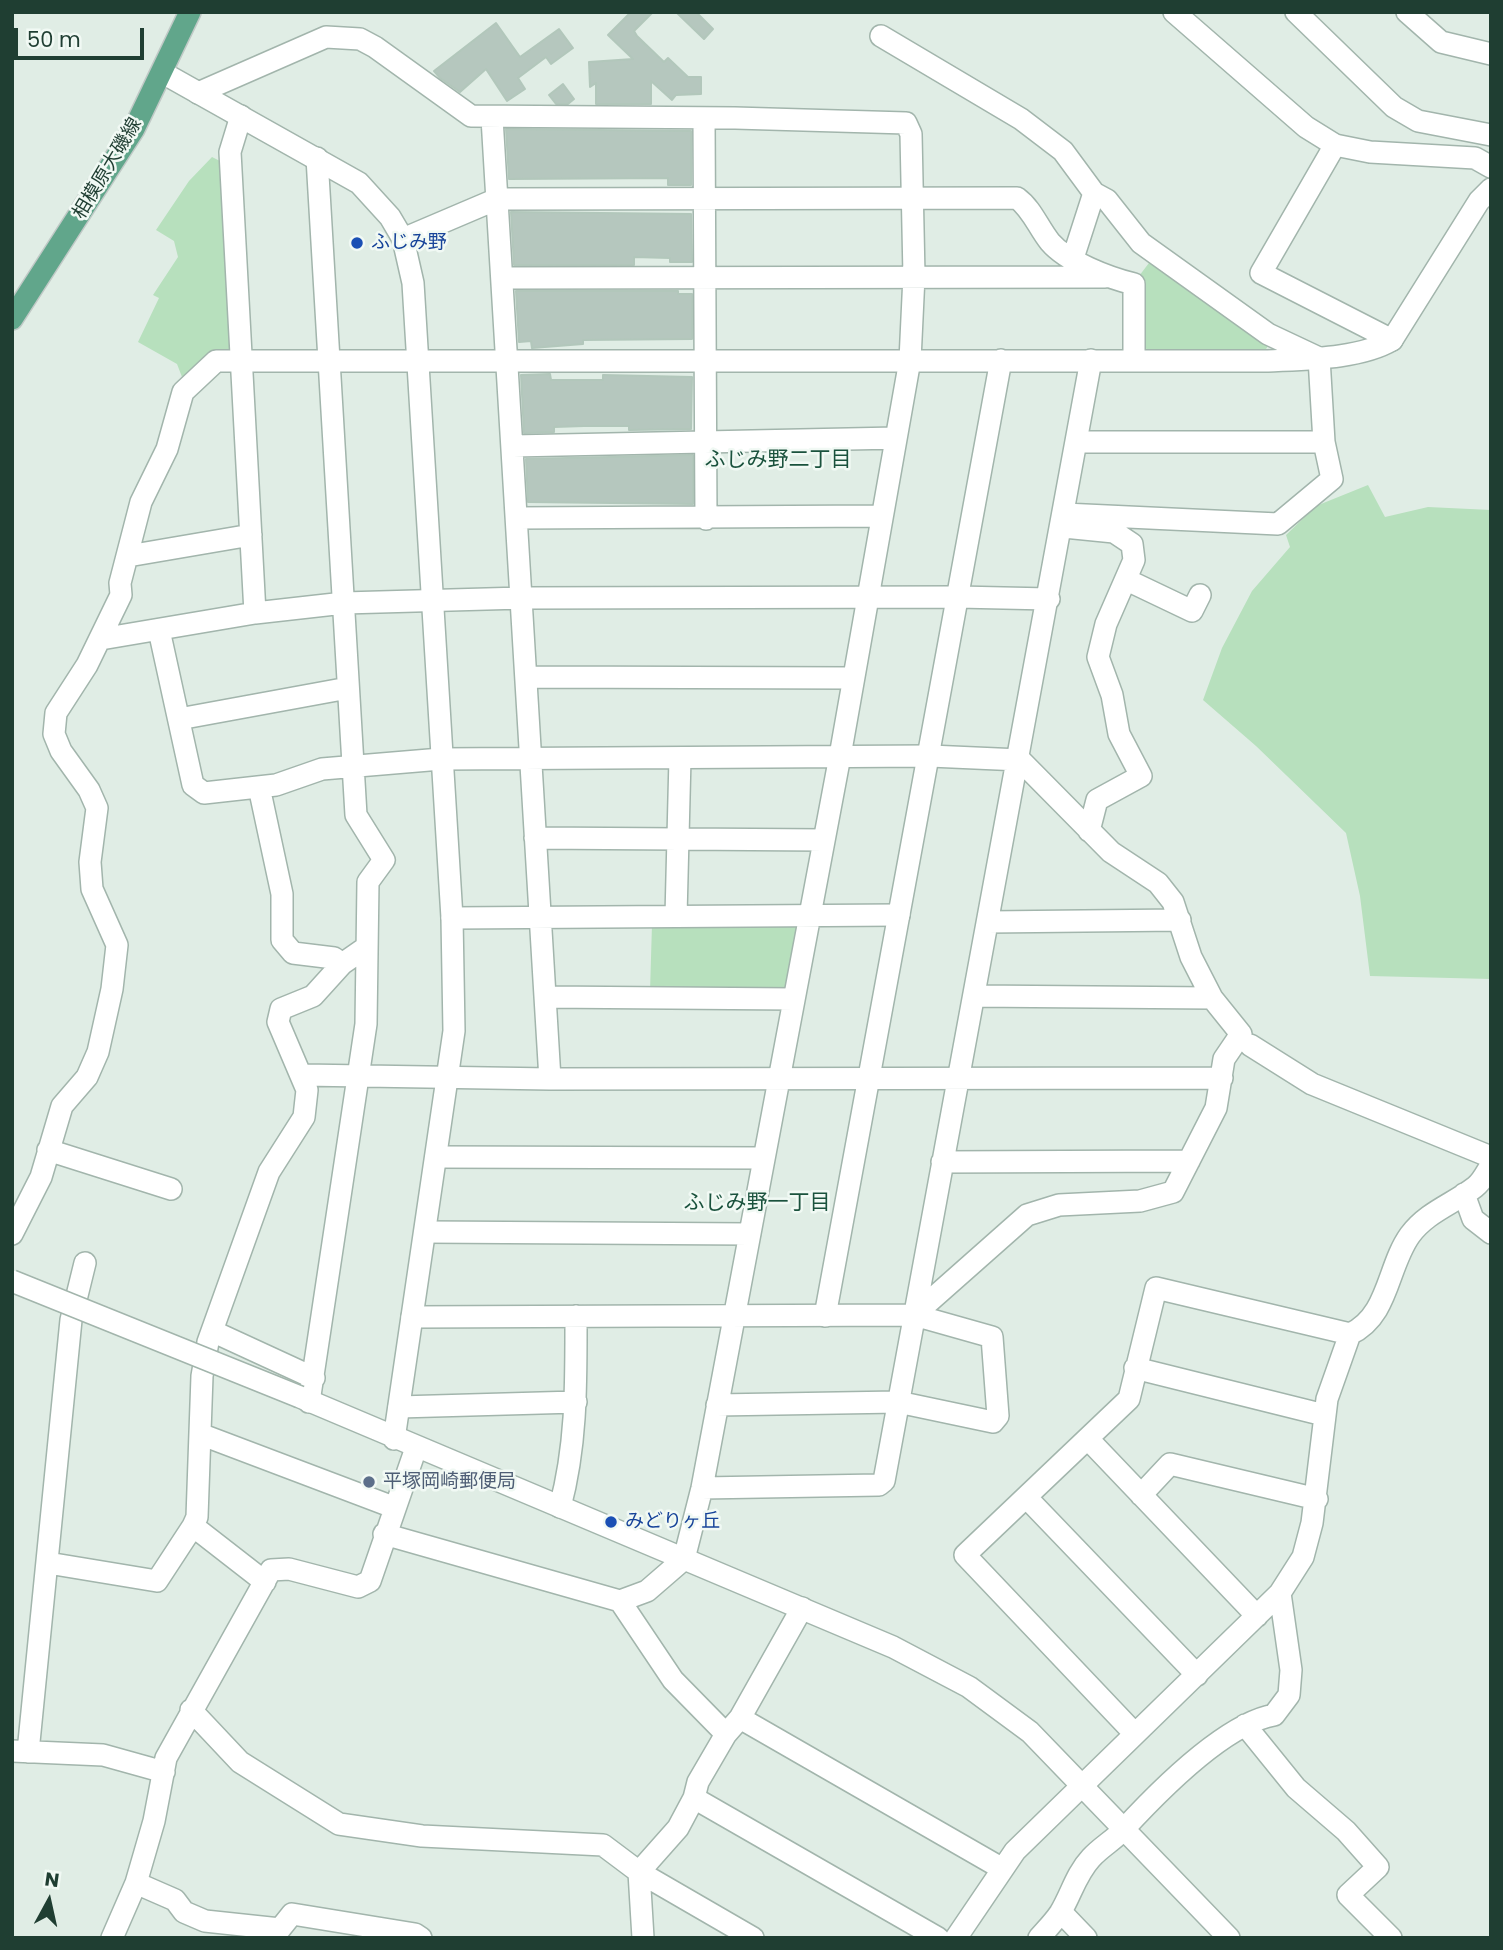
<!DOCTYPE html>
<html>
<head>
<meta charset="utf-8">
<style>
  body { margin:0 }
  #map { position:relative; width:1503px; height:1950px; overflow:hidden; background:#e0ede5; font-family:Poppins,sans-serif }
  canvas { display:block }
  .frame { position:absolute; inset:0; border:14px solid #1f3e32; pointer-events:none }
  .north { position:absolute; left:14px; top:1866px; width:70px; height:70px; -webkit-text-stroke:5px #f1f9f4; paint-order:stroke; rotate:8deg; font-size:19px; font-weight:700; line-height:28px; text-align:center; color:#1f3e32 }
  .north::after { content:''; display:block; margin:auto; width:24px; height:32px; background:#1f3e32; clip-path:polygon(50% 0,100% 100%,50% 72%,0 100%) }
  .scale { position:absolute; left:14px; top:28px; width:130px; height:32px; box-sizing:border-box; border:4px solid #1f3e32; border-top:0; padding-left:9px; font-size:21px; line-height:24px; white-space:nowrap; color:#1f3e32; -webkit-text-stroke:5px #f1f9f4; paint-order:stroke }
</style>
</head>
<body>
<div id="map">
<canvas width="1503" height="1950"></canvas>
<div class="frame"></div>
<div class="north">N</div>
<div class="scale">50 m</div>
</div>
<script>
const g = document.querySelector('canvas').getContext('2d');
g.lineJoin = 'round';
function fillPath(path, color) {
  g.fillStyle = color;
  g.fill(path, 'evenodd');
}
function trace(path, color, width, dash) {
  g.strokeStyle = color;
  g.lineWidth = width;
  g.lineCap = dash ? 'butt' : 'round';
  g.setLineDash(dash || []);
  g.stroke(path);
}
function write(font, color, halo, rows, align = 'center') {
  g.font = font + ' Poppins,"Noto Sans JP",sans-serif';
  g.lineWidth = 5;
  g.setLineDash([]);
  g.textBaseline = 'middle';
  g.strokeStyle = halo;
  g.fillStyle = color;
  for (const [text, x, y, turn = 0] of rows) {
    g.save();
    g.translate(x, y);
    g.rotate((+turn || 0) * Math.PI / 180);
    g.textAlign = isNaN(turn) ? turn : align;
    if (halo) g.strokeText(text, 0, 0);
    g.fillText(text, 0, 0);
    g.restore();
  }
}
const green = new Path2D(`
  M212,157l10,5 12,192 -52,23 -5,-13 -39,-22 21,-44 -6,-3 25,-38 -4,-16 -18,-11 33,-49z
  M1152,259l120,81 -8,12 -114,-1 -12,-7 -2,-64z
  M1368,485l17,32 43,-10 63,3v469l-121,-3 -10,-80 -14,-63 -90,-87 -53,-46 19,-52 30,-57 38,-44 -4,-12 30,-29z
  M652,924l147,2 -14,65 -135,1z`);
const building = new Path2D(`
  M631,12h22l-19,19 3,5 27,26 4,-4 20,19h13v17l-25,1 -4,5 -21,-19v23h-55v-21l-6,4 -1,-25 44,-3 -25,-24z
  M676,12h20l17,17 -9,10z
  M496,23l24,34 39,-28 14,19 -22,16 -5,-7 -28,21 7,11 -18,12 -21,-32 -26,23 -20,-14 -6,-7z
  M563,84l11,15 -6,5h-12l-7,-9z
  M506,129l185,2v54h-23v-7l-159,1z
  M511,212l180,2 1,48h-22v-4l-36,-1v8h-120z
  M516,291h162v3h14v45l-109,1v4l-51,4 -1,-7 -12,1z
  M550,374l1,6h52v-5l89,2 -1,52 -62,1v-4h-45l-30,1v5l-30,1 -3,-58z
  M693,455v49l-165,-2 -2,-43z`);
const minor = new Path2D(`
  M1296,12l98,95 24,14 73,14
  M1407,12l34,30 50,12
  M881,36l140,83 42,32 31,42 13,7 34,43 127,91 51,24 5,84 8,37 -54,45 -214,-10
  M198,93l128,-56 34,2 15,8 96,69 264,2 171,5 5,11 3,142 -4,84 -70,396 -138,732 -18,71 -37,32 -27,10 -236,-67
  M241,116l-11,36 25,461
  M492,118l58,961
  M704,118l2,401
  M1335,145l-74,128 131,67
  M403,239l94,-40 520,-1c15,11 21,29 33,44 17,20 59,36 84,42v75
  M1073,258l21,-65
  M502,278l603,-1
  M1077,442h247
  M513,446l383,-8
  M517,518l365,-2
  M1064,527l50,5 18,12 2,16 -28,64 -8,33 14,38 7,39 22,42 -44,24 -8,31
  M128,556l123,-21
  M1127,580l65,31 8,-16
  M159,630l34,155 11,8 72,-8 46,-16 119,-10 489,-3 90,4 91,92 47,31 15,19 18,55 21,41 29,36 -17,25 -8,49 -43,84 -33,9 -81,4 -32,10 -113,100
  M101,639l154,-26 89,-10 178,-5 436,-1 91,2
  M526,677l327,1
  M179,719l169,-31
  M259,787l23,107v46l11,13 41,5 8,6
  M535,838l289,2
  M676,916l4,-158
  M452,918l447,-3
  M988,922l192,-2
  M974,996l238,2
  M545,997l249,2
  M1250,1045l62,39 179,73
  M303,1075l247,4 672,-1
  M48,1150l123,39
  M436,1157l328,1
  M942,1162l247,-1
  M1464,1194l9,25 18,14
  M425,1232l325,2
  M12,1234l29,-57 21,-71 25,-29 11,-25 14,-63 5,-44 -25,-56 -2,-27 7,-54 -8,-18 -28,-39 -7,-17 2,-21 31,-48 34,-70 -1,-12 21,-81 26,-53 16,-57 33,-31h204
  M412,1317l502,-2 78,22 6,79 -5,6 -95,-20 -181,3
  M212,1331l102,47
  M1135,1368l189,47
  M309,1402l57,-378 2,-142 16,-22 -28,-45 -39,-657
  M399,1407l177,-5
  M200,1434l193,73
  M1088,1439l169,177
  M702,1488l177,-3 5,-4 207,-1121
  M1141,1495l29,-31 147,35
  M1026,1497l171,178
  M560,1507c17,-63 16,-125 16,-191
  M193,1526l72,56
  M48,1563l109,18 36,-55 4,-9 5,-141 6,-34 61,-170 35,-55 3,-27 -29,-68 3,-13 32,-13 29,-32 23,-16
  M620,1601l53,79 53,54
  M191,1710l49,52 99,62 83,12 181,9 36,27 114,66
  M740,1718l261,150
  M1245,1725l51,63 50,43 32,36 -30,28 43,43
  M1135,1734l-170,-179 164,-156 27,-111 194,46c39,-18 37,-67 60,-99 17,-23 43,-31 65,-48 7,-5 11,-14 16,-22
  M12,1751l91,4 61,17
  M28,1752l43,-432 14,-57
  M694,1798l244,140
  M136,1883l39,17 9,12 21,9 75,8 12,-15 123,20 6,4
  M1061,1912l25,26
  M112,1938l24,-55 18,-62 12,-63 105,-188 18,-1 69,18 12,-6 46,-133
  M643,1938l-4,-66 39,-44 16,-30 4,-16 28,-48 14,-16 62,-110
  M956,1938l59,-87 265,-258 23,-36 9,-34 15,-124 23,-65
  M1039,1938c7,-8 15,-16 21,-25 11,-18 16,-39 31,-55 10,-11 23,-18 32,-28 35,-38 101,-106 151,-115l15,-20 2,-25 -11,-77`);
const tertiary = new Path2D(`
  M1174,12l132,115 29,18 35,7 105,6 16,9
  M163,73l196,110 31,34 13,22 10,44 39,635 2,113 -60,408
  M420,361h848c37,-2 92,-2 124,-21l87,-139 12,-12
  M825,1316l176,-956
  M300,1397l593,250 76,40 61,45 199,206`);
const primary = new Path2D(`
  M12,319l122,-190 56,-117`);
const tertiaryBridge = new Path2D(`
  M12,1281l288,116`);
const markers = [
  [357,243,7,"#1a4fb4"],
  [369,1482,7,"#5c6f8a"],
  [611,1522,7,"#1a4fb4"]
];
const streetNames = [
  ["相模原大磯線",108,169,-59]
];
const transitNames = [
  ["ふじみ野",371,243],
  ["みどりヶ丘",625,1522]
];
const serviceNames = [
  ["平塚岡崎郵便局",383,1482]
];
const neighbourhoodNames = [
  ["ふじみ野二丁目",778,461],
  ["ふじみ野一丁目",757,1204]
];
fillPath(green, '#b7e0bd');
fillPath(building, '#b5c7be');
trace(building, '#b2c7bb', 2);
trace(minor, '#a2b5ac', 24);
trace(tertiary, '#a2b5ac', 24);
trace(primary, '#c0c9c6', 24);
trace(minor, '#fff', 21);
trace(tertiary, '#fff', 21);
trace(primary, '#61a68b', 21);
trace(tertiaryBridge, '#a2b5ac', 24, []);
trace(tertiaryBridge, '#fff', 21);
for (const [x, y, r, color] of markers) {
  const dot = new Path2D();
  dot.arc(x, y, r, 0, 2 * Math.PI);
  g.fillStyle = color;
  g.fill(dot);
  trace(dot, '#f1f9f4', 2.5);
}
write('19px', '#1f3e32', '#f1f9f4', streetNames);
write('19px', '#164399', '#f1f9f4', transitNames, 'left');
write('19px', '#4e5e75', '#f1f9f4', serviceNames, 'left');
write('21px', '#1a523d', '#f1f9f4', neighbourhoodNames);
</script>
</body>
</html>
